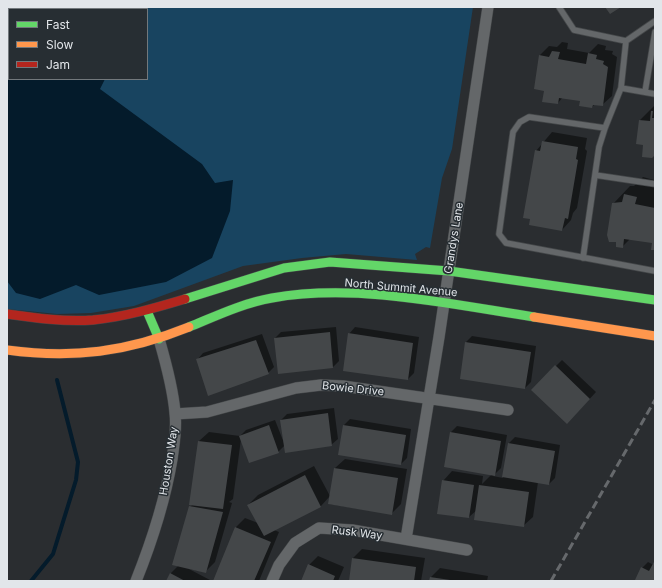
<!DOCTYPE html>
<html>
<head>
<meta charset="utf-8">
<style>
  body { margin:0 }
  #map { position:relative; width:662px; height:588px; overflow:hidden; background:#2a2d30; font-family:Inter,sans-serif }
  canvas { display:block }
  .frame { position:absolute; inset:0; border:8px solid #e2e6ea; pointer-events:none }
  .legend { position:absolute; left:8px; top:8px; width:140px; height:72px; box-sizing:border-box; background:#272e33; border:1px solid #72787c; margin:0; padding:5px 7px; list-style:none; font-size:12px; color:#e2e6ea }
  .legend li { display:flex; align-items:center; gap:8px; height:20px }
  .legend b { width:20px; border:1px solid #72787c }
</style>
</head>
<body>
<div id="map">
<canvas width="662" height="588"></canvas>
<div class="frame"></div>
<ul class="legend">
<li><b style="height:5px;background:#63d668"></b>Fast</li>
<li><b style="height:5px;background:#ff974d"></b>Slow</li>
<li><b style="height:5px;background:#b3261e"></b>Jam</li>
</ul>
</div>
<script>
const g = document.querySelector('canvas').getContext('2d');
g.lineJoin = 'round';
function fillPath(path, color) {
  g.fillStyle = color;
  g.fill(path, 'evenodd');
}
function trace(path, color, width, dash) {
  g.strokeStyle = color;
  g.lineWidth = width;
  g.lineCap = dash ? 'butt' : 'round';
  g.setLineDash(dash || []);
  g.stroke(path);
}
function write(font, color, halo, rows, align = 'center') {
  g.font = font + ' Inter,sans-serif';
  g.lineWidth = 3;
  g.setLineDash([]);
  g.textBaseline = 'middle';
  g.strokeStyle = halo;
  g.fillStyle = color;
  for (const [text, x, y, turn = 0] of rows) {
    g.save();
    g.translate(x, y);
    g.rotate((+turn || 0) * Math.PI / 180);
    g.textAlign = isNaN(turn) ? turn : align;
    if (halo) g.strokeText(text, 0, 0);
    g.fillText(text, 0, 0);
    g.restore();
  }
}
const green = new Path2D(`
  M7,7h466l-21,142 -10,29 -12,70 -4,-1 -11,7 2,6 -71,-6 -44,4 -59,8 -109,40 -43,7 -34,1 -50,-5zM9,9h138v70h-138z`);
const water = new Path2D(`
  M9,76v3h96l-5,10 102,75 13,19 18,-3 -3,31 -18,47 -46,24 -67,13 -23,-10 -36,14 -24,-6 -9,-12v-204z`);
const shadow = new Path2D(`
  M562,42l6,1 -1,6 22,4 9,-9 8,2 -1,4 8,1 -1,3 5,3 -5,39 -10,9 -7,-1 -3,3 -11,-7 -18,-3 -5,6 -13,-13 -5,-35 9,-9 8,1z
  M655,105v49l-11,-10 -4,-24z
  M552,132l35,6 -2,11 2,2 -10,57 -4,5 -2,7 -9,10 -26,-79z
  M643,177l11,3 -2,7h3v62l-1,-7 -24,-3 -8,8 -9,-43 17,-18h4z
  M336,327l3,34 -6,6 -58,-29 6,-6z
  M355,327l64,10 -5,36 -6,6 -59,-45z
  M262,334l12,33 -6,6 -71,-13 6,-7z
  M472,336l64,10 -5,36 -6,6 -59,-46z
  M562,360l34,32 -23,25 -41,-27z
  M334,408l4,31 -7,6h-46l-7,7 -37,-13 -8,60 -4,3 3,1 -17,59 -10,10 -16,-3 21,11 -1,1h-42l3,-7 8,-8 12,-59 3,-3h-3l9,-63 10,-9 31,4 6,-6 29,-10 9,23 -3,-23 6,-6z
  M350,419l61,10 -4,29 -6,6 -62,-10 5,-29z
  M457,426l50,9 -6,33 -8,8 10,2 6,-35 6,-6 45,8 -5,33 -6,6 -11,-2 -5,35 -10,9 -46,-16 -8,7 -31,-4 5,-32 9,-10 31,5 -1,8 10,-10 -42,-41z
  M345,459l62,10 -6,35 -10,10 -62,-10 6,-36z
  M314,466l16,30 -9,10 -47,24 5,2 -20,49h-45l22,-54 9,-9 13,5 -10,-18 10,-10z
  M362,549l63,9 -4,23h-71l3,-23z
  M318,556l26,11 -6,14h-36l7,-16z
  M648,562l6,3 1,-3v19l-19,-1 6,-12z
  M440,568l48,8 -1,5h-57l1,-4z`);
const stream = new Path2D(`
  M143,9l2,-2
  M31,581l22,-27 23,-74 2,-18 -21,-82`);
const building = new Path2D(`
  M605,7h16l-11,7z
  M552,51l8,1 -2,7 28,5 2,-11 9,2 -1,4 8,2 -1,3 5,3 -5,39 -10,-1 -1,3 -13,-2 1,-5 -21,-3 -1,6 -16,-2 2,-11 -10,-2 5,-34 10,2z
  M651,111h2l-1,7h3v37l-3,3 -10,-1 1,-12 -7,-1 3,-24 11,1z
  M542,141l36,6 -2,12 2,1 -10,59 -3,-1 -3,13 -33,-6 1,-6 -7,-1 12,-68 5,1z
  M624,194l13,3 -2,7 20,4v42h-4l1,-7 -28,-4 -1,9 -7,-1v-5h-7l-2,-7 5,-32 10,-1z
  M330,332l3,36 -55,6 -4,-36z
  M348,333l65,10 -5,37 -65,-9z
  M256,340l13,34 -61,22 -12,-37z
  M465,342l66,10 -6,37 -65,-10z
  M555,365l35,34 -23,25 -36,-34z
  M328,413l4,33 -47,7 -5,-33z
  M269,425l10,28 -30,10 -10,-27z
  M343,425l63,10 -5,30 -63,-10z
  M450,432l51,9 -6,35 -51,-9z
  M198,441l34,4 -9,64 -34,-4z
  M508,443l47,8 -6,34 -47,-8z
  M334,468l64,10 -6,37 -64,-11z
  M305,475l16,32 -57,29 -17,-31z
  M442,480l32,5 -5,33 -32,-4z
  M479,485l50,7 -5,35 -50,-7z
  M189,506l34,6 -17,61 -34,-8z
  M235,527l36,15 -17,39h-41z
  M352,558l64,9 -2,14h-65z
  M655,560v21l-20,-1 6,-13 8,4z
  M308,564l27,12 -2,5h-32z
  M170,573l15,8h-19z
  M430,577l20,3v1h-21z`);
const lane = new Path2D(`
  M559,7l15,23 52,11 29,-20
  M621,88l34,6
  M645,92l10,-60
  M605,128l-76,-11 -9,5 -7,10 -14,102 7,9 149,28
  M595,175l60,9
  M583,258l16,-111 6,-19 16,-40 5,-47`);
const street = new Path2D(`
  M175,414l32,-2 89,-24 25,-3 22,1 165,24
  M406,539l33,-202 49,-330
  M136,581c16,-40 29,-80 36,-122 2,-15 5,-30 3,-46 -2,-25 -9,-50 -16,-74
  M272,581l7,-16 16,-22 24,-15 33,2 115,20`);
const fast = new Path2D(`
  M185,299l99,-31 46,-6 119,9 206,29
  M147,311l12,28
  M189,327c27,-11 54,-24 83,-29 84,-15 178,6 262,19`);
const slow = new Path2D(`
  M534,317l121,19
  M7,350c66,9 120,2 182,-23`);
const jam = new Path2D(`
  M7,314c28,4 57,8 86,6 31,-3 62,-12 92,-21`);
const rail = new Path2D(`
  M551,581l104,-181`);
const streetNames = [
  ["Grandys Lane",454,238,-81],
  ["North Summit Avenue",401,288,5],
  ["Bowie Drive",353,389,6],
  ["Houston Way",169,461,-81],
  ["Rusk Way",357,533,7]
];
fillPath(green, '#184460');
fillPath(water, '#041b2b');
fillPath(shadow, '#0007');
trace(stream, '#041b2b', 4);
fillPath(building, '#444749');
trace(lane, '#45484a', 7);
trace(street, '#45484a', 12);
trace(fast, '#45484a', 10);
trace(slow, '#45484a', 10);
trace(jam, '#45484a', 10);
trace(lane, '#646769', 5.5);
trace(street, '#646769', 11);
trace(fast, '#63d668', 9);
trace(slow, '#ff974d', 9);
trace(jam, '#b3261e', 9);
trace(rail, '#66696c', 3, [8, 4]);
write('11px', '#e2e6ea', '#272e33', streetNames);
</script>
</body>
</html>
